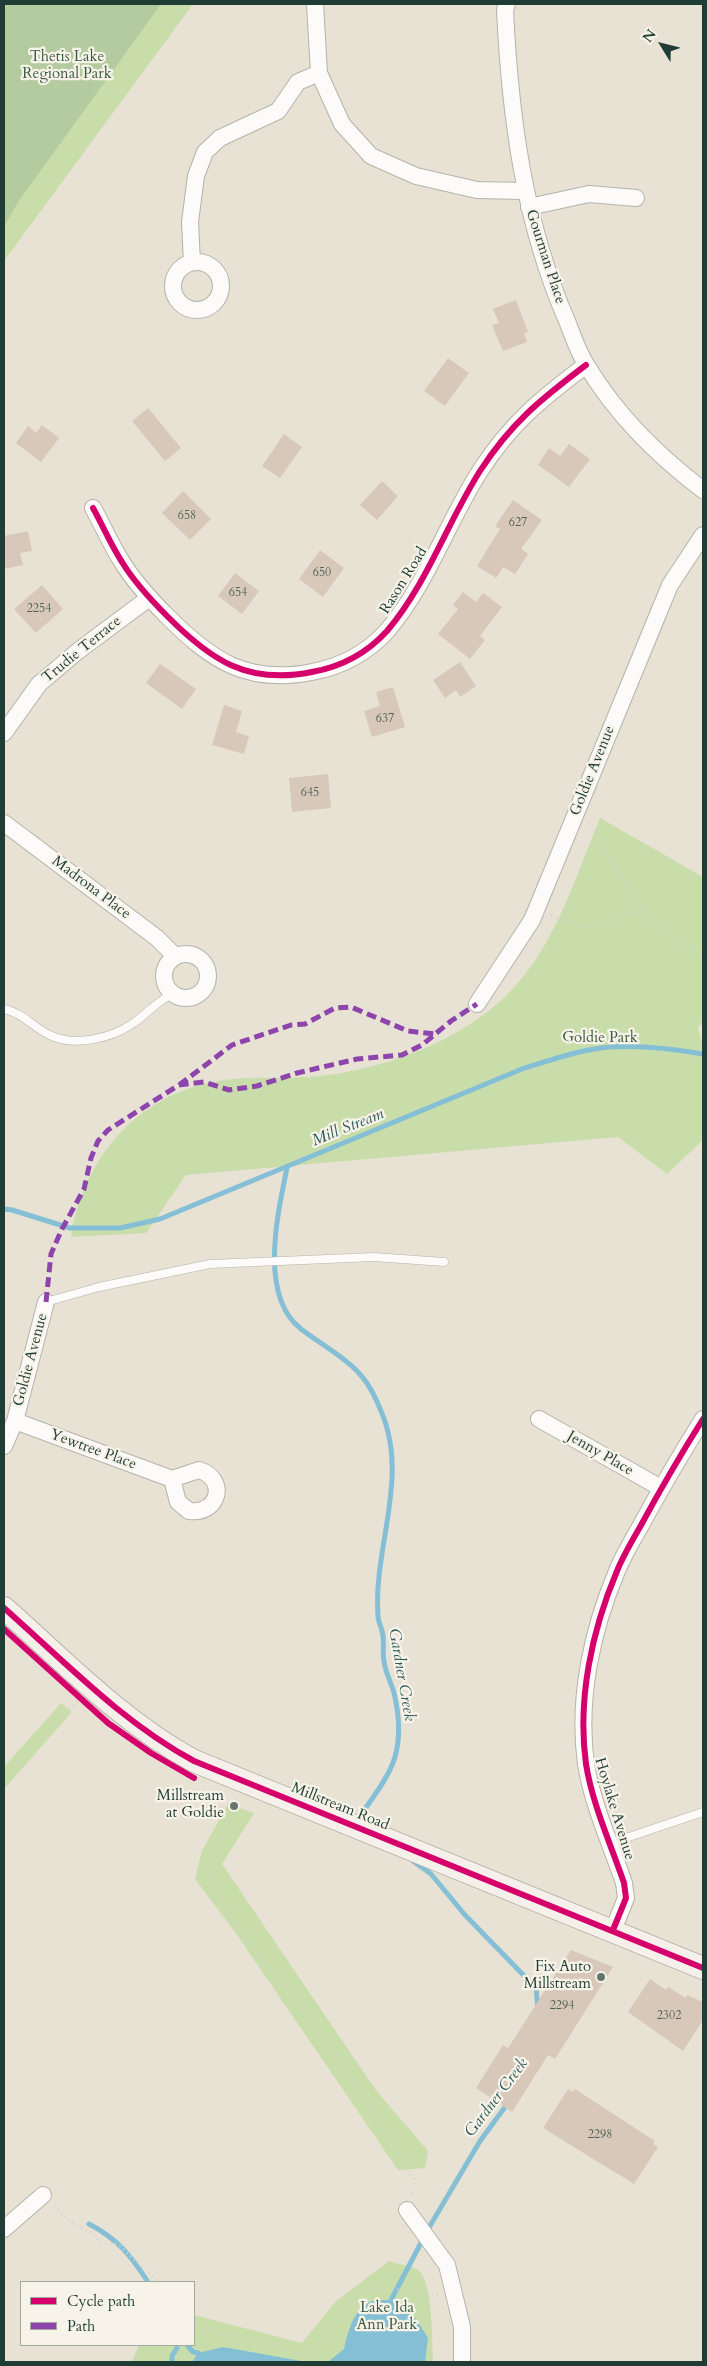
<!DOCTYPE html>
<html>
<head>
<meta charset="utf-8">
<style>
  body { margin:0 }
  #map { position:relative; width:707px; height:2366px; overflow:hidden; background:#e8e2d4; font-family:Cardo,serif }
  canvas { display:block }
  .frame { position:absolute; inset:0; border:5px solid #1f3d34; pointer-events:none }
  .legend { position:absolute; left:20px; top:2281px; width:175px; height:65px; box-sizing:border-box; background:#f7f3e8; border:1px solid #a1aaa0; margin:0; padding:6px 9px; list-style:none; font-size:15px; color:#1f3d34 }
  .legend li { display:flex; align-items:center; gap:10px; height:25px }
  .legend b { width:25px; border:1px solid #a1aaa0 }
  .north { position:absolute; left:637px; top:20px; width:50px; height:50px; -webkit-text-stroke:4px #f7f3e8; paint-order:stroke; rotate:306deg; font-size:14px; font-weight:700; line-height:20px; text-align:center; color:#1f3d34 }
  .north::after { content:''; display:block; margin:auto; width:18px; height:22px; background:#1f3d34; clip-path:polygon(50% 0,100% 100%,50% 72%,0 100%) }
</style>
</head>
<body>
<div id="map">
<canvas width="707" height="2366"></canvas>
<div class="frame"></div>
<ul class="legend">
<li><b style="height:6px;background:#d6006c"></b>Cycle path</li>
<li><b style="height:6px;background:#8e44ad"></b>Path</li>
</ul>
<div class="north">N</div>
</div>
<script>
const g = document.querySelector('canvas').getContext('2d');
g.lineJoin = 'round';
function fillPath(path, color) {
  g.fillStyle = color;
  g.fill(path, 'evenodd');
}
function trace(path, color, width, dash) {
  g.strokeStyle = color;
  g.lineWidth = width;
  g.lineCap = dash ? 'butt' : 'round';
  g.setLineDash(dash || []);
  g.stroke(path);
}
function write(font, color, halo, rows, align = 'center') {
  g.font = font + ' Cardo,serif';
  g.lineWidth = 4.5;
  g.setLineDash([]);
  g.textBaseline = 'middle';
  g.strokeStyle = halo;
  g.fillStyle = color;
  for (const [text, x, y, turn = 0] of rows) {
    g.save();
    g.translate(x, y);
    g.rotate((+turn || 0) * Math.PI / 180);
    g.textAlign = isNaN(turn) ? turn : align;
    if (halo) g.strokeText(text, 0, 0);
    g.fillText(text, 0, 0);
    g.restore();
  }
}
const green = new Path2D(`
  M4,4h189l-189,257z
  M600,818l103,59v144l-5,7 5,18v94l-36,34 -49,-37 -432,38 -40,58 -75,4c13,-85 75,-151 163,-158 34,-3 67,1 101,-5 57,-9 118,-32 162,-70 55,-47 76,-121 103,-186z
  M61,1703l11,9 -68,77v-22z
  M228,1804l26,9 -32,51 153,225 53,62 -3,17 -27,2 -163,-238 -40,-53 7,-28z
  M389,2261c9,4 23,4 30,10 14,11 13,72 14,91h-301l7,-17h55v-30l108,28 33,-41z`);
const forest = new Path2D(`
  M4,4h157l-143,198 -14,25z`);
const water = new Path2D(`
  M374,2300h17l25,19 12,19 -3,24h-97l16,-13c5,-21 9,-39 30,-49z
  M223,2347l84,15h-115l6,-9z`);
const stream = new Path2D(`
  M287,1168c-9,44 -29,128 14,161 18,14 49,31 62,49 7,8 14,23 18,33 29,67 -8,136 -3,205 0,5 3,10 4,15 3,10 0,20 2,30 1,11 7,21 10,32 5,21 7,43 1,64 -7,23 -26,45 -39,65
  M4,1209l8,1 58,18h50l40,-9 362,-150c29,-9 59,-20 89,-22 30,-2 63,2 92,7
  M413,1861l18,13 34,41 71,73 2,21
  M89,2224c29,15 42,32 59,58
  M427,2231l53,-90 28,-38
  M391,2300l32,-61
  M187,2345l6,7 5,1
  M172,2362v-6l7,-11`);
const building = new Path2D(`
  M516,300l12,32 -4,1 3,9 -24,9 -11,-26 7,-2 -6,-14z
  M448,358l21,15 -24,33 -21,-15z
  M148,408l33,40 -16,13 -33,-40z
  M42,425l17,13 -18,24 -25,-19 12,-17 8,7z
  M284,434l18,13 -22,31 -18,-12z
  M569,444l21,15 -21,28 -31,-22 11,-17 11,8z
  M382,481l16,15 -21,24 -17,-15z
  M183,491l28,28 -21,21 -28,-27z
  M513,500l29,20 -21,29 7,5 -13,20 -12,-7 -7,11 -19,-12 23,-37 -5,-3z
  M28,531l4,20 -12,2 3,12 -19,4v-33z
  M320,550l24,18 -21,29 -24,-18z
  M235,573l24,18 -17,23 -24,-18z
  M42,585l21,24 -27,24 -22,-24z
  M463,592l13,10 7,-9 19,14 -22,29 5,4 -15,19 -32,-25 20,-25 -5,-4z
  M460,662l16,24 -16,11 -4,-7 -11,8 -12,-18z
  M160,664l36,25 -14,20 -36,-26z
  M393,687l12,40 -33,10 -8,-26 16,-5 -4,-14z
  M224,705l18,6 -6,21 13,4 -5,18 -32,-9z
  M328,774l3,34 -39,4 -3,-34z
  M571,1950l42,17 -58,92 -7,-4 -36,57 -36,-24 27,-43 5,3z
  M650,1979l16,11 2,-3 18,11 1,-3 16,7v18l-20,31 -55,-39z
  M568,2089l5,3 2,-3 80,52 -2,3 5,3 -24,37 -91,-56z`);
const path = new Path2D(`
  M589,822c18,33 48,87 77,111 11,8 25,14 37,21
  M551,915c42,19 54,12 94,-6
  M4,1778l75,-79
  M237,1798c-10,23 -35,68 -25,93 3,5 7,11 10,16l118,151 75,124 -4,14
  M54,2206l17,16 23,12 7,9 17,1 41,38
  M194,2327l53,11 42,14 14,2c9,-5 17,-12 23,-20 16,-19 19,-41 49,-45 22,-4 43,9 64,5
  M176,2362l4,-17`);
const lane = new Path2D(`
  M4,1009c20,4 31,21 50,28 24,9 57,1 78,-13 14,-9 25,-23 40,-30
  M46,1302l53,-15 111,-23 164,-7 70,5
  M611,1843l92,-31`);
const street = new Path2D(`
  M315,4l4,69 23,51 29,32 45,20 61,14 47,1
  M507,4l-2,6c5,106 19,213 62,311 6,15 11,31 20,45 29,48 71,90 116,124
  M529,207l60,-13 47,4
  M192,262l-2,-40 6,-46 9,-24 15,-14 58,-27 20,-29 21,-9
  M173 286a24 24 0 1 1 48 0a24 24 0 1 1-48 0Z
  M93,508c10,18 18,37 29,54 12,20 29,38 46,55 43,43 79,68 144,55 28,-5 55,-19 75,-41 40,-47 60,-108 93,-160 31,-48 61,-72 106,-106
  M4,733l35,-49 39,-33 71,-53
  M4,823l153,115 18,18
  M164 976a22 22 0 1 1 44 0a22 22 0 1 1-44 0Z
  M477,1004l55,-84 138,-335 33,-50
  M539,1419l122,69
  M15,1421l157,58
  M4,1446l11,-25 31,-119
  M199,1470c29,9 20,45 -10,41l-11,-9 -6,-23z
  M613,1930l13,-32 -2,-15c-13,-38 -32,-80 -38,-119 -9,-65 6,-134 31,-193 6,-15 15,-30 23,-44 20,-37 41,-73 63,-108
  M407,2210l40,55 15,62v35
  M4,2229l39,-34`);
const secondary = new Path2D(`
  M4,1608c61,54 118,114 190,153l509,207`);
const quiet = new Path2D(`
  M179,1085l53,-40 59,-20 14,-1 30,-16 16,-1 57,24 27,3
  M46,1302l5,-48 11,-25 22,-40 7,-31 7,-17 10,-11 71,-45 25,-3 25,8 28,-4 40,-13 60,-14 45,-4 20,-10 29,-24 26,-17`);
const cycleway = new Path2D(`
  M93,508c10,18 18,37 29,54 12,20 29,38 46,55 43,43 79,68 144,55 28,-5 55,-19 75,-41 40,-47 60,-108 93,-160 31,-48 61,-72 106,-106
  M4,1608c61,54 118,114 190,153l509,207
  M4,1629l104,94 43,30 43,25
  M613,1930l13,-32 -2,-15c-13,-38 -32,-80 -38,-119 -9,-65 6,-134 31,-193 6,-15 15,-30 23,-44 20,-37 41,-73 63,-108`);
const markers = [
  [234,1806,5,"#65776c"],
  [601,1977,5,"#65776c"]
];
const numberNames = [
  ["658",187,516],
  ["627",518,523],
  ["650",322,573],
  ["654",238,593],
  ["2254",39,609],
  ["637",385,719],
  ["645",310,793],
  ["2294",562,2006],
  ["2302",669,2016],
  ["2298",600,2135]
];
const parkNames = [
  ["Thetis Lake",67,58],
  ["Regional Park",67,75],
  ["Goldie Park",600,1039],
  ["Lake Ida",387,2309],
  ["Ann Park",387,2326]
];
const streetNames = [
  ["Gourman Place",545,257,72],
  ["Rason Road",404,581,-58],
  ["Trudie Terrace",82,650,-39],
  ["Goldie Avenue",593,771,-68],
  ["Madrona Place",91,888,37],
  ["Goldie Avenue",31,1360,-75],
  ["Yewtree Place",93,1450,20],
  ["Jenny Place",600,1454,30],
  ["Millstream Road",340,1807,22],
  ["Hoylake Avenue",614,1809,73]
];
const poiNames = [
  ["Millstream",224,1797],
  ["at Goldie",224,1814],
  ["Fix Auto",591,1968],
  ["Millstream",591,1985]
];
const waterNames = [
  ["Mill Stream",348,1128,-22],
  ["Gardner Creek",401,1675,80],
  ["Gardner Creek",497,2098,-53]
];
fillPath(green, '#c8dda9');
fillPath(forest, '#b4cb9f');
fillPath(water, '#85bfd6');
trace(stream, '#85bfd6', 5);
fillPath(building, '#d8c8ba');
trace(lane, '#b4b3a9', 9);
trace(street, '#b4b3a9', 18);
trace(secondary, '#b4b3a9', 24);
trace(path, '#d3d4cf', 3, [1, 4]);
trace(lane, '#fcfbf9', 8);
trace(street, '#fcfbf9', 16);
trace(secondary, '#f5f0ea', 22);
trace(quiet, '#8e44ad', 5, [10, 5]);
trace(cycleway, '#d6006c', 6);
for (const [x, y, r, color] of markers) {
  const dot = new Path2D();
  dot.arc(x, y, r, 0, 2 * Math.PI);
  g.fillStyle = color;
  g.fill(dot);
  trace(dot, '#f7f3e8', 2);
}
write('12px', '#4d6056', null, numberNames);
write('15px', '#3b5c44', '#f7f3e8', parkNames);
write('15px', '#1f3d34', '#f7f3e8', streetNames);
write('15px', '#1f3d34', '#f7f3e8', poiNames, 'right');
write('italic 16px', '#2e5a5d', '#f7f3e8', waterNames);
</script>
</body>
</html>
